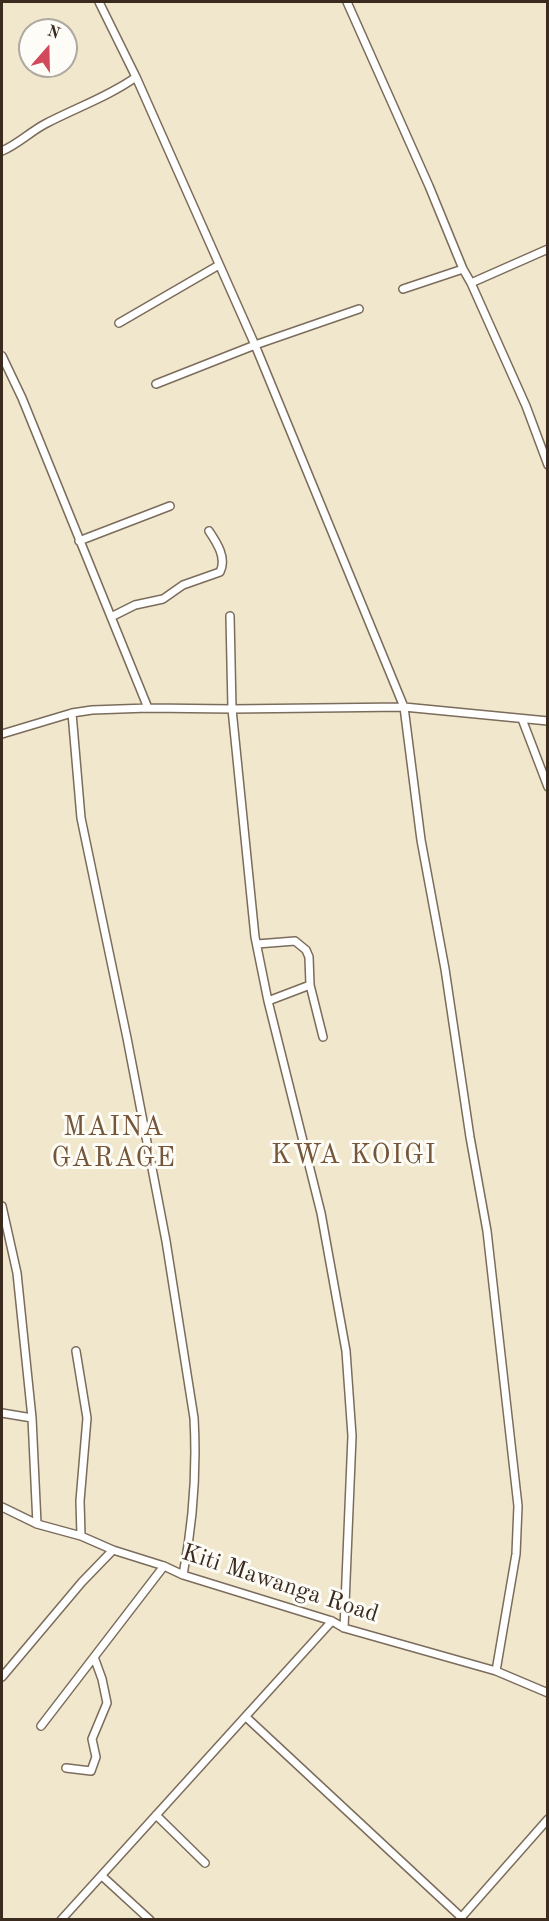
<!DOCTYPE html>
<html>
<head>
<meta charset="utf-8">
<style>
  body { margin:0 }
  #map { position:relative; width:549px; height:1921px; overflow:hidden; background:#f1e7cd; font-family:"Old Standard TT",serif }
  canvas { display:block }
  .frame { position:absolute; inset:0; border:3px solid #3b2a1e; pointer-events:none }
  .north { position:absolute; left:18px; top:18px; width:60px; height:60px; box-sizing:border-box; background:#fdfcf7; border:2px solid #afa8a0; border-radius:50%; rotate:20deg; font-size:16px; font-weight:700; line-height:24px; text-align:center; color:#3b2a1e }
  .north::after { content:''; display:block; margin:auto; width:21px; height:27px; background:#d1495b; clip-path:polygon(50% 0,100% 100%,50% 72%,0 100%) }
</style>
</head>
<body>
<div id="map">
<canvas width="549" height="1921"></canvas>
<div class="frame"></div>
<div class="north">N</div>
</div>
<script>
const g = document.querySelector('canvas').getContext('2d');
g.lineJoin = 'round';
function trace(path, color, width, dash) {
  g.strokeStyle = color;
  g.lineWidth = width;
  g.lineCap = dash ? 'butt' : 'round';
  g.setLineDash(dash || []);
  g.stroke(path);
}
function write(font, color, halo, rows, align = 'center') {
  g.font = font + ' "Old Standard TT",serif';
  g.lineWidth = 6;
  g.setLineDash([]);
  g.textBaseline = 'middle';
  g.strokeStyle = halo;
  g.fillStyle = color;
  for (const [text, x, y, turn = 0] of rows) {
    g.save();
    g.translate(x, y);
    g.rotate((+turn || 0) * Math.PI / 180);
    g.textAlign = isNaN(turn) ? turn : align;
    if (halo) g.strokeText(text, 0, 0);
    g.fillText(text, 0, 0);
    g.restore();
  }
}
const minor = new Path2D(`
  M99,2l37,75 119,268 149,362 17,133 24,129 25,168 17,94 31,275 -2,48 -20,117
  M347,2l82,184 34,83 8,14 55,123 22,59
  M2,151c16,-7 28,-19 43,-27 30,-16 63,-27 91,-47
  M471,283l77,-34
  M403,289l60,-20
  M119,323l100,-58
  M2,356l20,42 126,310
  M156,384l99,-39 104,-36
  M79,541l91,-35
  M230,616l2,93 23,228 13,64 53,212 25,138 6,85 -8,192
  M111,617l24,-12 28,-6 20,-14 37,-13c7,-14 -3,-29 -11,-41
  M72,713l9,105 46,220 39,203 28,177c3,53 -1,105 -11,157
  M522,719l26,68
  M2,734l70,-21 20,-3 56,-2 84,1 172,-2 144,14
  M257,944l38,-3 11,9 3,7 1,28 13,52
  M268,1001l42,-16
  M2,1206l15,67 15,145 5,106
  M76,1351l11,67 -7,83 1,35
  M2,1413l30,5
  M2,1507l35,17 44,12 32,14 51,16 19,9 149,46 12,7 152,43 52,22
  M2,1677l80,-95 31,-32
  M246,1717l215,200
  M41,1726l123,-160
  M66,1768l25,3 5,-14 -4,-18 15,-36 -5,-24 -8,-22
  M156,1815l49,48
  M102,1876l48,44
  M61,1920l271,-299
  M459,1920l89,-101`);
const streetNames = [
  ["Kiti Mawanga Road",280,1584,18]
];
const quarterNames = [
  ["MAINA",114,1128],
  ["GARAGE",114,1159],
  ["KWA KOIGI",354,1156]
];
trace(minor, '#7b6c5b', 10);
trace(minor, '#fff', 7);
write('24px', '#3b2a1e', '#fdfcf7', streetNames);
g.letterSpacing = '1.5px';
write('27px', '#755639', '#fdfcf7', quarterNames);
g.letterSpacing = '0px';
</script>
</body>
</html>
